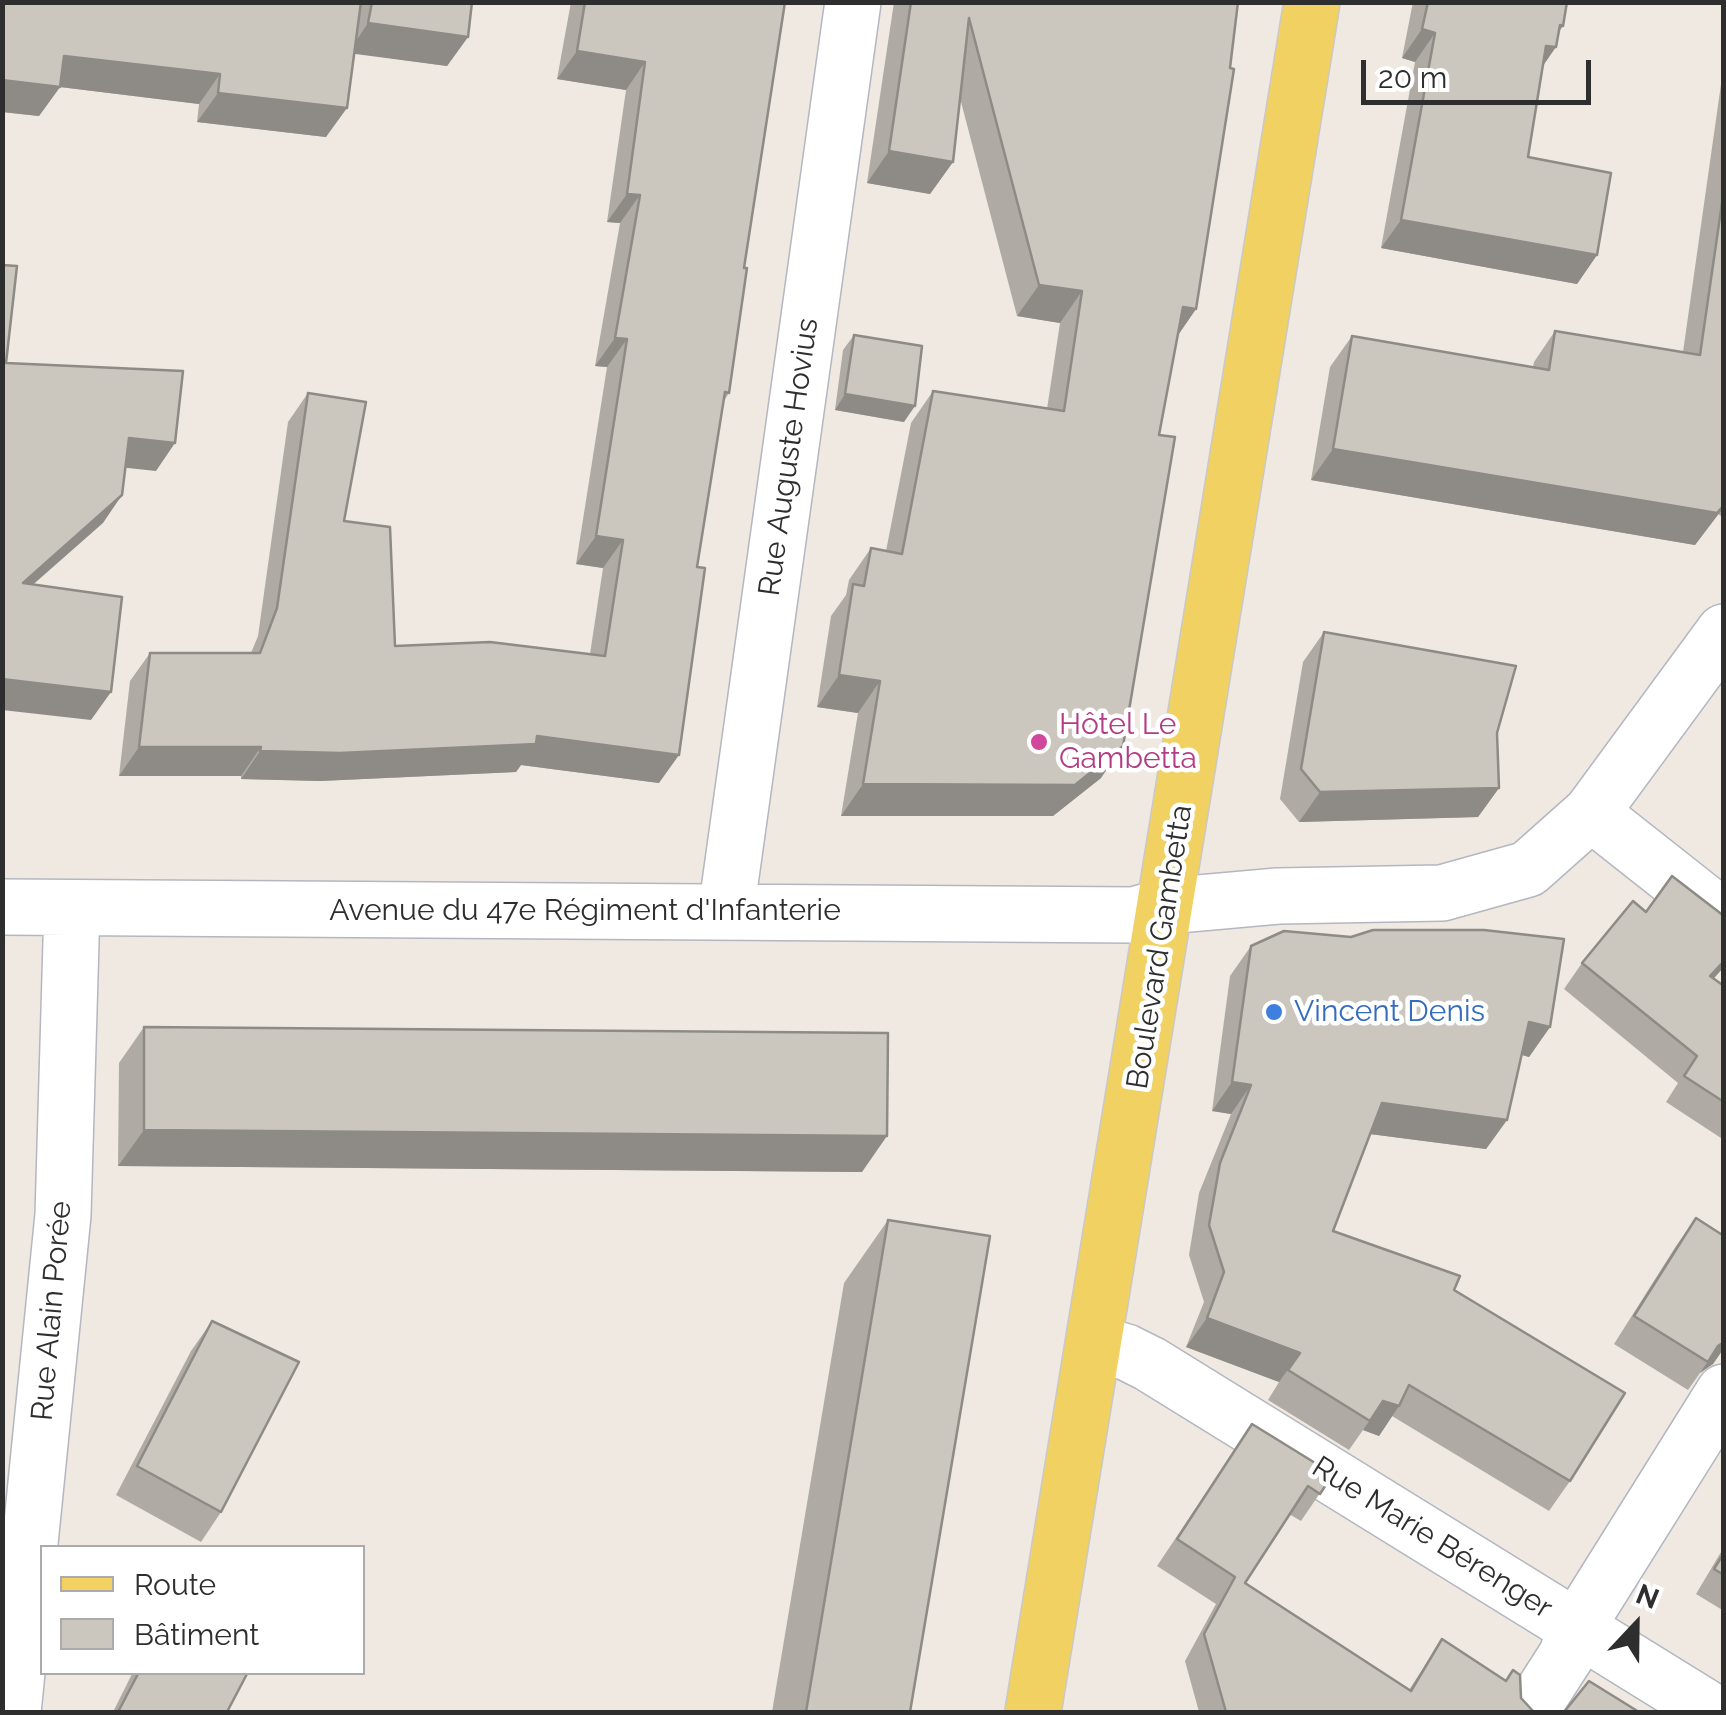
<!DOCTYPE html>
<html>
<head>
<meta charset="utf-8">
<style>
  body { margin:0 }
  #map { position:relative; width:1726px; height:1715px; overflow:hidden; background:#efe9e1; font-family:Raleway,sans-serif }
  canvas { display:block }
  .frame { position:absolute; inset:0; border:5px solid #2e2e2e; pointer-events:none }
  .legend { position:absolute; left:40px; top:1545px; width:325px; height:130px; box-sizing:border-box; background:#fff; border:2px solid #ababab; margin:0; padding:12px 18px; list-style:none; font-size:30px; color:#2e2e2e }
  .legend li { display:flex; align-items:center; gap:20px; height:50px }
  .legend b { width:50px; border:2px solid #ababab }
  .north { position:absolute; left:1586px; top:1575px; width:100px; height:100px; -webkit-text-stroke:8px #fff; paint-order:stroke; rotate:22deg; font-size:28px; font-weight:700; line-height:40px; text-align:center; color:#2e2e2e }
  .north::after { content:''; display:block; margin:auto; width:35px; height:45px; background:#2e2e2e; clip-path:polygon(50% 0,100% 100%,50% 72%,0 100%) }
  .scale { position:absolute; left:1361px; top:60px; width:230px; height:45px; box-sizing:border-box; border:5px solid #2e2e2e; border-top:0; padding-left:12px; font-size:30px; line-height:35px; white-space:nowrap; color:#2e2e2e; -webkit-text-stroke:8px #fff; paint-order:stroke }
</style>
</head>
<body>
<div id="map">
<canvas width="1726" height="1715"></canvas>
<div class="frame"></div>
<ul class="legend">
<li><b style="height:12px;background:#f2d163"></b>Route</li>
<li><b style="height:28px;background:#cbc7bf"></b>Bâtiment</li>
</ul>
<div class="north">N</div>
<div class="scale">20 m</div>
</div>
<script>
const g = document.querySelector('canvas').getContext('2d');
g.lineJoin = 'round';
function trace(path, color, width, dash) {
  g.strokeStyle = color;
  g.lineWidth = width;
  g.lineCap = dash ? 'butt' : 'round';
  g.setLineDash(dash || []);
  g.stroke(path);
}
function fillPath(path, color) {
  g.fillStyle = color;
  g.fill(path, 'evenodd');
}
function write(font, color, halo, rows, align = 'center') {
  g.font = font + ' Raleway,sans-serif';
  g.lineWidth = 9;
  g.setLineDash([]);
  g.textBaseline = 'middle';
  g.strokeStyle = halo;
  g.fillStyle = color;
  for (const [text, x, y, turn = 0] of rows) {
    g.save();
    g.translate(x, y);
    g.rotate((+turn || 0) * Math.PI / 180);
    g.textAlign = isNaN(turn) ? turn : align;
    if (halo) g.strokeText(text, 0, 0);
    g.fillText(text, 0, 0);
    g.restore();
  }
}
const minor = new Path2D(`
  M1591,813l133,105
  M2,907l1132,8 32,-9 112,-10 164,-3 86,-24 63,-56 133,-181
  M726,912l127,-910
  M1095,1343l31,9 24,12 563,348
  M13,1712l50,-497 9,-307
  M1530,1712l36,-56 11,-29 147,-235`);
const major = new Path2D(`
  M1033,1712l279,-1710`);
const wall = new Path2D(`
  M2,2h470l-4,35 -21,29 -93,-13 -28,84 -129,-15 2,-18 -139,-17 -21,29 -37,-4z
  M571,2h214l-41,266 -15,125 -6,9 -64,381 -138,-18 -5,7 -196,9 -79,-2v-3h-122l11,-95 20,-28h101l7,-17 30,-214 20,-29 36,128 51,125 195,8 13,-86 -27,-4 31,-197 -12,-1 25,-143 -13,-1 19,-132 -69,-11z
  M894,2h344l-42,307 -18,26 -19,100 -58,343 -48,38h-212l17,-103 -41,-6 14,-91 15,-21 3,-15 22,-32 15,3 25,-128 22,-32 114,18 13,-86 -43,-7 -57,-218 -7,64 -23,32 -63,-11z
  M1413,2h154l-8,29 -17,36 -14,90 69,98 -20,29 -196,-36 34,-186 -13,-4z
  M1724,63v455l-6,-4 -23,31 -384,-65 19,-113 22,-31 181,31 1,-5 21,-31 128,21z
  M854,335l50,87 -69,-12 8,-60z
  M1324,632l173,101 2,55 -21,29 -179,5 -19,-23 23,-137z
  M1646,912l78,4v51l-11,11 11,8v154l-58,-38 12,-19 -114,-94 18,-26z
  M1251,946l299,81 -21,30 -7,-2 -15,65 -21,29 -116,-15 -37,97 121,59 116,191 -21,30 -157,-95 -13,20 -16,-6 -14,20 -81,-50 11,-18 -93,-35 18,-45 -15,-47 10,-62 32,-79 -19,-3 18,-135z
  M144,1027l718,145 -744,-6 1,-103z
  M1696,1218l28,18v112l-11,16 -13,9 -12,17 -74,-46 62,-98z
  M888,1220l22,492h-138l72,-429z
  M212,1321l9,191 -20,30 -85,-47 75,-144z
  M1252,1424l81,50 -32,47 -12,-7 -44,69 164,107 33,-51 79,59 12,13 5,1h-339l-14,-51 31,-57 -59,-38z
  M1724,1547v64l-28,-17z
  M133,1672h115l-21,40h-114z`);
const shadedWall = new Path2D(`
  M368,23l100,14 -21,29 -99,-13z
  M1560,25l3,1 -15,20 8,1 -20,29 -10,-1z
  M1422,29l13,4 -20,29 -13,-4z
  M577,51l68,11 -19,28 -69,-11z
  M64,56l156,18 -21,30 -139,-17 -21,29 -37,-4v-32z
  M218,93l129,15 -21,29 -129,-15z
  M889,151l64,11 -23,32 -63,-11z
  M627,194l13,1 -20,28 -13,-1z
  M1401,220l196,35 -20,29 -196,-36z
  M1039,285l43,6 -22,32 -43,-7z
  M1183,307l13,2 -22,32z
  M615,338l12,1 -20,28 -12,-1z
  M845,394l70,12 -11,16 -69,-12z
  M129,438l46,5 -19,28 -47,-5z
  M1333,449l391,56v2l-29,38 -384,-65z
  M122,495l-19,28 -100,88 20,-28z
  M596,536l27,4 -20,28 -27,-4z
  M839,675l41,6 -22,32 -41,-6z
  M2,679l109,13 -20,28 -89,-10z
  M537,736l142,19 -20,28 -138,-18 -5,7 -196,9 -79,-2 19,-28z
  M1123,746l-22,32 -48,38h-212l22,-32z
  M139,747h122l-20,29h-122z
  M1499,788l-21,29 -179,5 21,-30z
  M1724,961v6l-32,36 18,-27z
  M1529,1022l21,5 -21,30 -21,-6z
  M1232,1082l19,3 -20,29 -19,-3z
  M1382,1103l125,17 -21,29 -124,-16z
  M144,1130l743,6 -25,36 -744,-6z
  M1207,1318l93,35 -21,29 -93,-35z
  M1724,1342v6l-11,16 -13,9 18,-27z
  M1383,1401l16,5 -20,30 -16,-6z`);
const building = new Path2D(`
  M2,2h359l-14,106 -129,-15 2,-19 -156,-18 -4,31 -58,-7z
  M372,2h100l-4,35 -100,-14z
  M585,2h200l-41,266h3l-18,125 -4,-1 -28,175 8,1 -26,187 -142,-19 -1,8 -196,9 -80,-2 1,-4h-122l11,-94h110l17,-45 31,-215 58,9 -22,119 46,6 5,119 95,-4 115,14 18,-116 -27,-4 31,-197 -12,-1 25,-143 -13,-1 18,-132 -68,-11z
  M911,2h327l-8,66 4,1 -38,240 -13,-2 -24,128 16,2 -52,309 -48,39 -212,-1 17,-103 -41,-6 14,-91 11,2 7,-38 31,6 31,-163 131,20 18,-120 -43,-6 -70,-267 -16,144 -64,-11z
  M1428,2h139l-4,24 -3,-1 -4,22 -10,-1 -18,111 83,16 -14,82 -196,-35 34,-187 -13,-4z
  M1724,189v316l-7,8 -384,-64 19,-113 197,34 6,-39 145,24z
  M2,265l15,1 -11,97 177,8 -8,72 -46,-5 -7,57 -99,88 99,14 -11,95 -109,-13z
  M854,335l68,11 -7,60 -70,-12z
  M1324,632l192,34 -19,67 2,55 -179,4 -19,-23z
  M1672,876l52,40v45l-14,15 14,10v116l-40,-26 13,-20 -115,-93 51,-62 13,11z
  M1373,930h111l80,9 -14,88 -21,-5 -22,98 -125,-17 -49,128 127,45 -6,14 171,103 -55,88 -161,-96 -10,21 -16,-5 -13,20 -82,-51 12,-17 -93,-35 17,-46 -15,-47 11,-62 31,-78 -19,-3 19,-136 33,-15 67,6z
  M144,1027l744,6 -1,103 -743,-6z
  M1696,1218l28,18v106l-6,4 -10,16 -74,-46z
  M888,1220l102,16 -80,476h-104z
  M212,1321l87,41 -78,150 -84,-46z
  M1252,1424l81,50 -13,20 -12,-8 -63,97 166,108 31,-52 64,42 7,-11 7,5 1,23 12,13 5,1h-312l-22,-78 31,-57 -58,-38z
  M1724,1553v22l-10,-6z
  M139,1672h109l-21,40h-109z
  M1589,1681l50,31h-78h3z`);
const markers = [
  [1039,742,10,"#d1479c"],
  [1274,1012,10,"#3f7fe0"]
];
const streetNames = [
  ["Rue Auguste Hovius",789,457,-82],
  ["Avenue du 47e Régiment d'Infanterie",585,911],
  ["Boulevard Gambetta",1160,947,-81],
  ["Rue Alain Porée",52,1311,-85],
  ["Rue Marie Bérenger",1432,1538,32]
];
const hotelNames = [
  ["Hôtel Le",1059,725],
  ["Gambetta",1059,759]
];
const shopNames = [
  ["Vincent Denis",1294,1012]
];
trace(minor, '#b4b7c1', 58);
trace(major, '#c9c9c9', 58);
trace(minor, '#fff', 55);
trace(major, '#f2d163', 55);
fillPath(wall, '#afaba4');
fillPath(shadedWall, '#8e8b86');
fillPath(building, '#cbc7bf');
trace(building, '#8e8b86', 2.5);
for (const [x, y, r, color] of markers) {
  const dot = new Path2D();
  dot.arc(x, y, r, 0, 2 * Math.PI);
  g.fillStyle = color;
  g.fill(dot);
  trace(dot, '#fff', 4);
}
write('30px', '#2e2e2e', '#fff', streetNames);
write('30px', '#b23c85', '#fff', hotelNames, 'left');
write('30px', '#366cbe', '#fff', shopNames, 'left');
</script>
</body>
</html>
